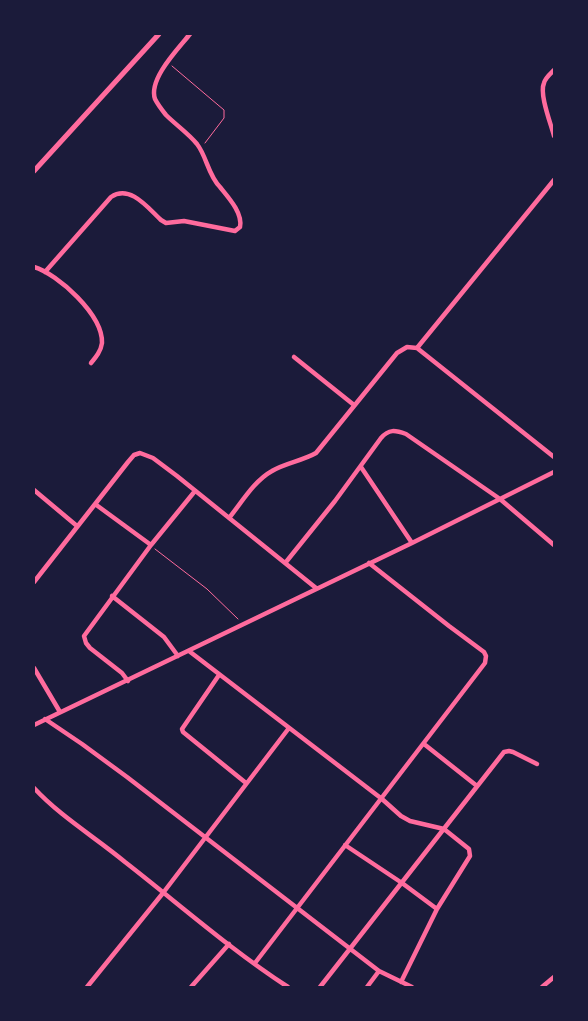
<!DOCTYPE html>
<html>
<head>
<meta charset="utf-8">
<style>
  body { margin:0 }
  #map { position:relative; width:588px; height:1021px; overflow:hidden; background:#1b1b3a; font-family:"Crimson Pro",serif }
  canvas { display:block }
  .frame { position:absolute; inset:0; border:35px solid #1b1b3a; pointer-events:none }
</style>
</head>
<body>
<div id="map">
<canvas width="588" height="1021"></canvas>
<div class="frame"></div>
</div>
<script>
const g = document.querySelector('canvas').getContext('2d');
g.lineJoin = 'round';
function trace(path, color, width, dash) {
  g.strokeStyle = color;
  g.lineWidth = width;
  g.lineCap = dash ? 'butt' : 'round';
  g.setLineDash(dash || []);
  g.stroke(path);
}
const path = new Path2D(`
  M172,66l52,44v8l-19,25
  M155,549l52,40 31,30`);
const minor = new Path2D(`
  M554,70c-3,3 -9,8 -10,13 -5,11 7,41 10,53
  M34,267c24,7 69,48 68,76 -1,8 -6,14 -11,20
  M45,272l66,-75c19,-13 37,11 50,23l5,3 18,-2 51,10 5,-4c3,-14 -12,-30 -20,-40 -12,-12 -13,-30 -23,-43 -9,-11 -21,-19 -31,-29 -4,-5 -8,-10 -11,-16 -7,-20 24,-51 35,-65
  M417,348l137,109
  M294,357l60,48
  M361,467l51,76
  M34,490l43,36
  M95,504l56,41
  M229,518c13,-16 25,-37 43,-47 13,-8 30,-10 44,-18l81,-100 10,-6 10,1 137,-168
  M286,562l49,-61 46,-63c8,-9 14,-8 25,-4l94,65 54,46
  M34,582l94,-120 6,-7 6,-2 13,5 24,18 139,112
  M112,596l52,41 14,19
  M189,651l193,148 19,17 9,5 34,8 25,20 1,7 -33,53 -36,73
  M34,668l26,44
  M219,675l-37,54 1,3 63,51
  M128,681l-6,-8 -32,-25 -4,-5 -2,-7 67,-91 44,-54
  M45,719l37,25 45,33 252,194 33,16
  M34,725l378,-182 142,-71
  M424,744l53,42
  M34,788c27,29 61,49 91,74 54,42 106,88 163,125
  M345,845l57,38 35,26
  M255,963l230,-300 1,-7 -2,-4 -35,-26 -80,-63
  M87,987l76,-94 126,-165
  M191,987l38,-43
  M320,987l184,-235 5,-1 4,1 24,12
  M367,987l12,-16
  M542,987l12,-10`);
const tertiary = new Path2D(`
  M34,171l125,-137`);
trace(path, '#ff6b9d', 1);
trace(minor, '#ff6b9d', 4.5);
trace(tertiary, '#ff6b9d', 5);
</script>
</body>
</html>
